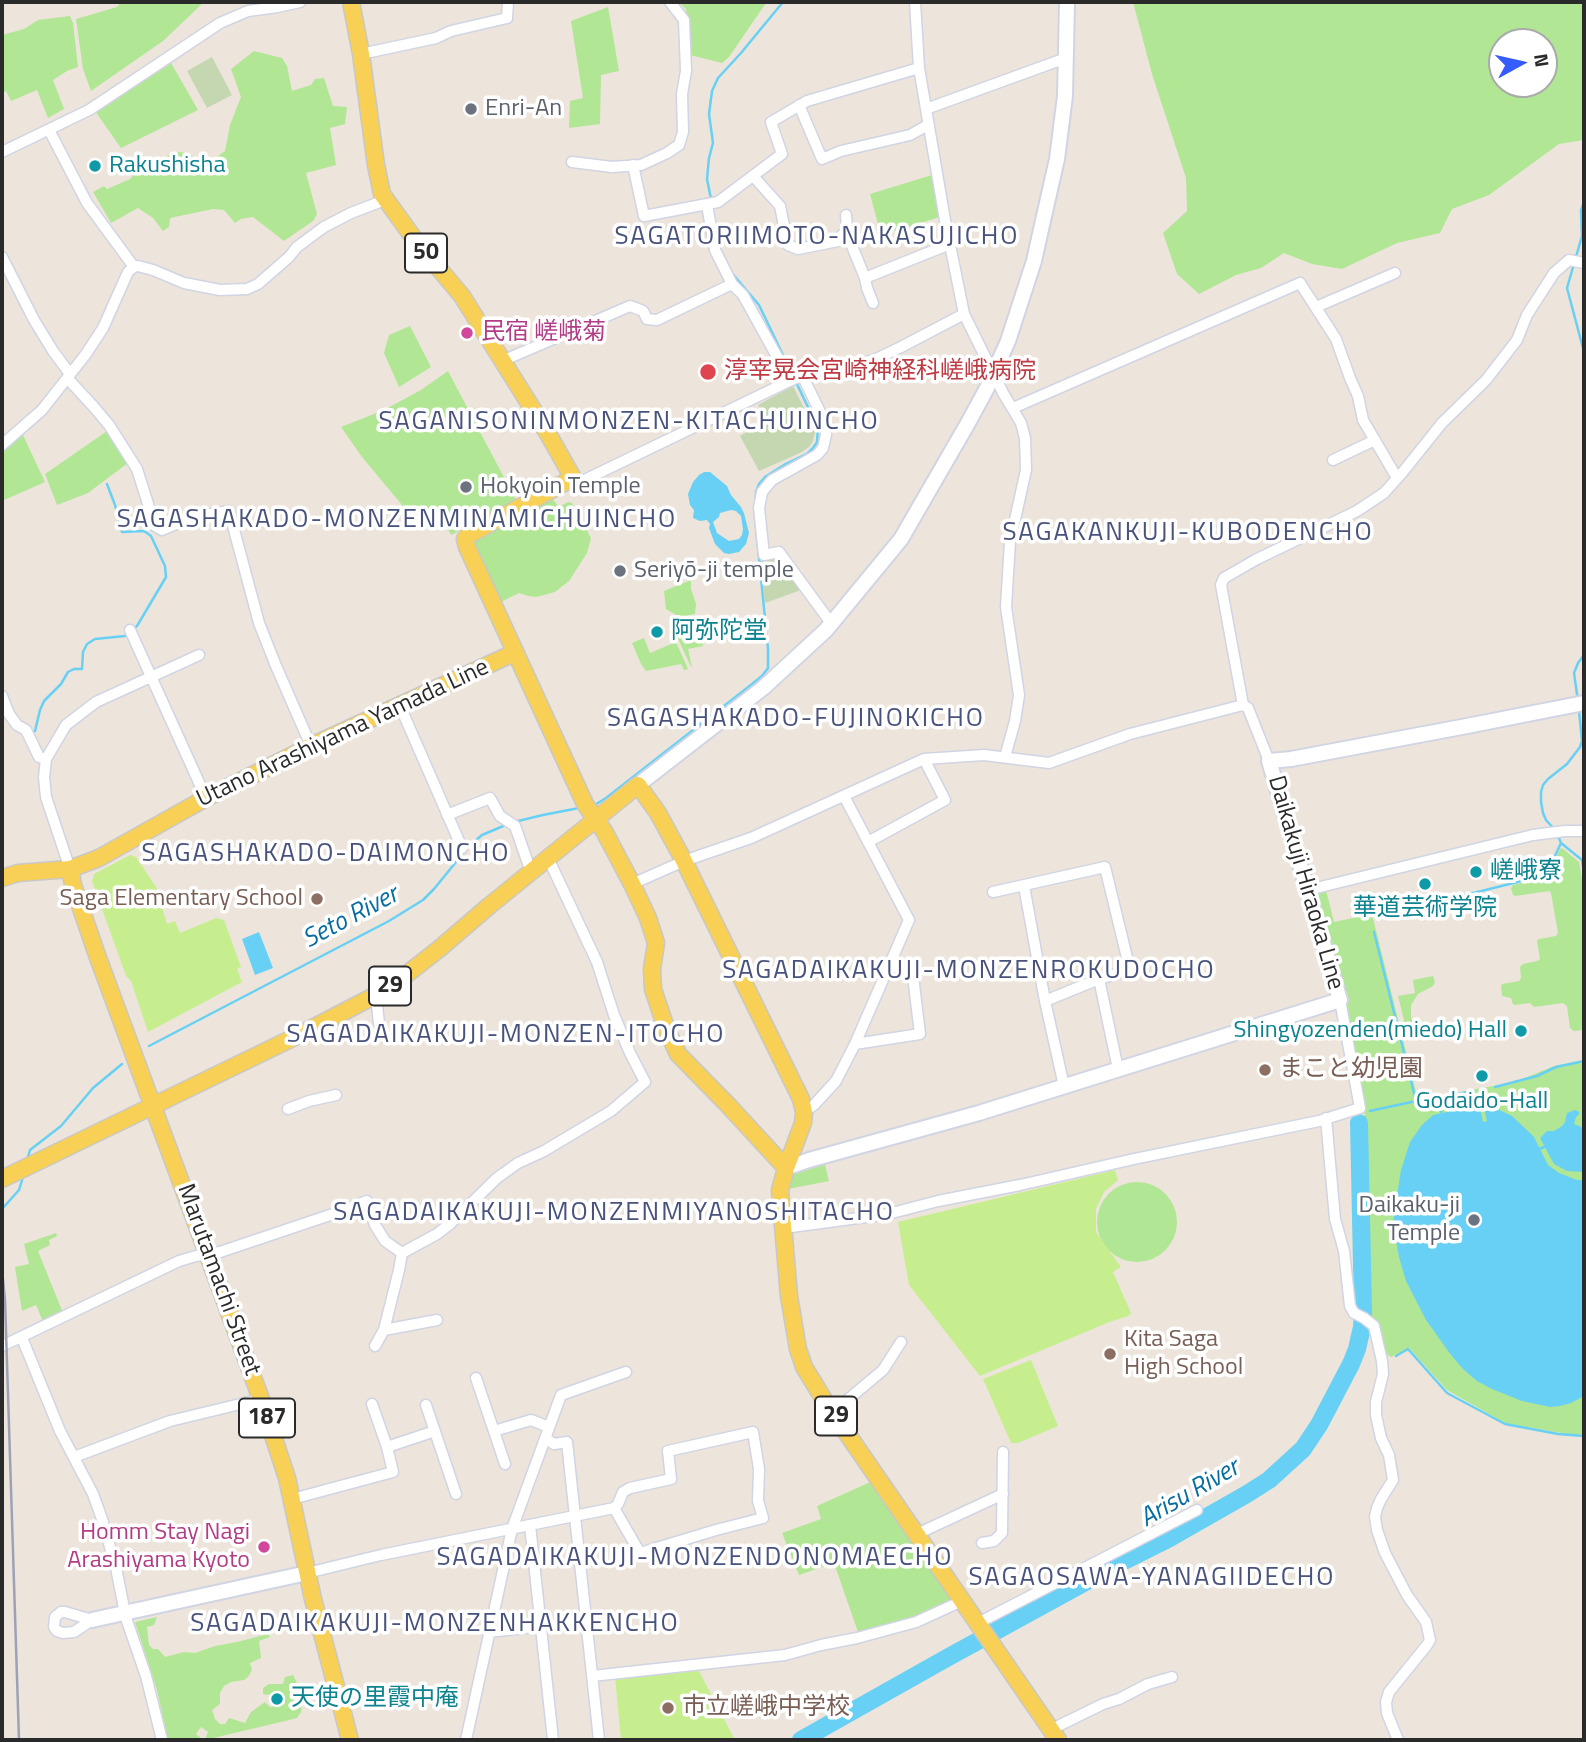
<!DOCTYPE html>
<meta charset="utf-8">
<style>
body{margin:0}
#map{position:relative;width:1586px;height:1742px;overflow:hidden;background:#ede5db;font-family:"Titillium Web",sans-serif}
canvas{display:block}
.frame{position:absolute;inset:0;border:4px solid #2a2a2a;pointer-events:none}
.north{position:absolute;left:1488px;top:28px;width:70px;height:70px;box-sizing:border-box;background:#fff;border:2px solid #aaa;border-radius:50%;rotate:82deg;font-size:19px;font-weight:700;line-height:28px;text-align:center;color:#2a2a2a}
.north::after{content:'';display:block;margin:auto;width:24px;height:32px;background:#355cff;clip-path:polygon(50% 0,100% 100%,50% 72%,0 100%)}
</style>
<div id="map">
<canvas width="1586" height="1742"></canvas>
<div class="frame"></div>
<div class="north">N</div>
</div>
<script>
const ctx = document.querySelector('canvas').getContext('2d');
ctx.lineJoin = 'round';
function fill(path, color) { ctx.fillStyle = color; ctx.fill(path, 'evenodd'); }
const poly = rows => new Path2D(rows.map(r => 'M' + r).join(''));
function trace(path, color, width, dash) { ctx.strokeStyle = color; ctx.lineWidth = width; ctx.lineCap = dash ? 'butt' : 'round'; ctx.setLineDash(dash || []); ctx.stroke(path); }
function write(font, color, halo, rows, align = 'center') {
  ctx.font = font + ' "Titillium Web","Noto Sans JP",sans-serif'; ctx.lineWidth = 7; ctx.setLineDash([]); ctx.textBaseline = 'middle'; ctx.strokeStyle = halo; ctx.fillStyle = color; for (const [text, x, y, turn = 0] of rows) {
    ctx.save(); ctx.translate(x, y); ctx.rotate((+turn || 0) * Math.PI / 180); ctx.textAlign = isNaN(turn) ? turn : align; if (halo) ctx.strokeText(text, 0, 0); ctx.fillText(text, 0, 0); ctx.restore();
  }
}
fill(poly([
 [121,2,204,2,163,41,91,91,83,69,76,19,117,7],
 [679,2,764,2,766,3,729,57,722,63,690,55,686,9],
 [1133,2,1584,2,1584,140,1559,144,1489,195,1452,209,1440,233,1397,243,1342,269,1312,264,1284,253,1261,268,1236,275,1199,294,1177,274,1163,233,1187,211,1186,178,1152,74],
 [1502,42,1544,42,1544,84,1502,84],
 [608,7,619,71,601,75,600,124,569,128,570,101,583,98,571,21],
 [70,16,73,23,78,67,67,71,53,80,64,109,48,118,37,90,11,101,6,91,2,93,2,35,24,29,38,20],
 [254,51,282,58,287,66,292,91,311,85,315,79,324,78,333,106,347,107,345,124,330,128,336,165,306,173,317,214,313,221,284,241,253,217,241,219,235,223,224,210,213,209,170,218,169,227,163,231,153,218,138,208,111,223,93,192,104,186,107,189,130,179,142,165,178,152,187,153,198,159,210,162,225,151,230,125,241,97,231,69],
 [170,61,198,110,121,148,95,111],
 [932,175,940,217,881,235,870,194],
 [410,326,431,367,399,387,384,353,389,335],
 [448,371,517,502,451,535,441,516,435,514,423,517,415,508,407,511,362,457,341,427,384,410,421,390],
 [107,431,128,463,88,493,57,505,45,474],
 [22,433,45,482,2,501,2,450],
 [551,497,559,507,568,502,572,503,591,538,587,553,569,581,555,592,536,597,528,596,519,593,499,603,477,560,474,542,475,538],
 [691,580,691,589,696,604,695,614,680,617,666,609,664,591],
 [680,620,702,632,703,646,688,649,692,667,691,667,670,621],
 [644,638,650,653,676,642,688,669,684,670,681,664,646,671,641,664,632,643],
 [1562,848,1579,862,1584,890,1584,1030,1574,1031,1570,1028,1567,1006,1563,1003,1534,1007,1530,1003,1515,1005,1513,1004,1511,998,1502,996,1501,986,1502,984,1519,981,1521,978,1520,967,1523,964,1537,961,1540,959,1537,941,1539,939,1556,936,1558,933,1551,893,1549,891,1515,896,1513,895,1511,888,1513,885,1546,877,1560,849],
 [1326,890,1334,922,1372,914,1417,1096,1437,1093,1438,1096,1515,1082,1554,1066,1584,1060,1584,1435,1567,1434,1505,1423,1447,1390,1409,1348,1391,1357,1386,1354,1376,1322,1366,1315,1362,1130,1365,1111,1346,1002,1317,895,1321,892],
 [1433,976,1435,982,1433,986,1418,994,1411,1005,1411,1018,1418,1029,1407,1032,1398,996,1415,993,1413,980],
 [824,1161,829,1181,788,1189,794,1171],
 '1097 1222a40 40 0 1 1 80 0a40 40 0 1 1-80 0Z',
 [56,1233,57,1236,49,1240,50,1245,38,1251,63,1313,44,1324,36,1305,22,1311,15,1267,29,1264,24,1244],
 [875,1480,956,1598,918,1616,858,1632,834,1563,799,1575,782,1533,821,1519,817,1506],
 [157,1617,154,1625,147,1627,149,1645,153,1649,158,1649,165,1657,184,1652,195,1653,215,1646,237,1642,268,1634,270,1637,259,1641,261,1658,250,1663,252,1670,248,1677,244,1680,231,1682,224,1686,220,1693,220,1704,212,1710,215,1719,220,1724,225,1724,229,1718,245,1723,251,1712,265,1702,270,1707,285,1704,282,1692,266,1695,263,1694,263,1688,269,1684,283,1684,285,1677,293,1675,297,1683,298,1696,302,1705,301,1712,297,1718,289,1720,205,1740,208,1732,201,1727,196,1734,202,1739,168,1740,157,1690,135,1622]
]), '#b1e694');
fill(poly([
 [212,57,232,95,207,108,187,71],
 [793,386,814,428,815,433,812,443,809,447,800,453,759,471,740,436,766,421,758,405],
 [778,556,801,590,765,603,761,560]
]), '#c4d7b1');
fill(poly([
 [130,855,136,857,156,887,167,924,175,921,180,933,216,918,224,920,241,967,237,969,242,982,148,1032,131,981,126,976,92,881,94,874],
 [1115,1170,1118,1180,1104,1192,1096,1209,1096,1232,1121,1267,1113,1272,1131,1313,1129,1316,1112,1321,980,1376,909,1285,898,1222],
 [1031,1360,1058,1426,1018,1443,1011,1443,983,1379],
 [699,1671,735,1740,621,1740,615,1677]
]), '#c6ee8f');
fill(poly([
 [704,472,710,472,727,486,731,495,741,507,744,513,749,533,746,544,739,552,729,554,724,553,715,544,709,528,710,524,707,520,700,521,693,518,694,510,690,505,688,494,693,482,699,475],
 [731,510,736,511,741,516,743,529,742,535,739,539,729,541,717,533,713,522,719,517,720,513],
 [259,932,273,968,255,975,242,939],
 [1493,1107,1512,1116,1534,1137,1548,1165,1559,1173,1577,1180,1584,1180,1584,1396,1571,1403,1560,1406,1550,1407,1522,1401,1492,1389,1477,1381,1463,1369,1451,1355,1426,1320,1406,1281,1399,1257,1393,1222,1401,1170,1410,1142,1422,1125,1433,1115,1460,1109,1480,1108,1483,1122,1487,1121,1484,1108],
 [1575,1110,1579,1112,1579,1114,1576,1117,1574,1124,1584,1128,1584,1172,1567,1171,1554,1164,1540,1138,1547,1131,1554,1131,1562,1126,1565,1122,1567,1113]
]), '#68d0f4');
trace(poly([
 [711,199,707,179,709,158,713,143,709,114,712,91,718,78,741,53,783,2],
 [1584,202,1581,210,1582,236,1567,288,1584,352],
 [107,484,115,505,122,532,144,531,151,536,165,566,166,577,137,626,134,628],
 [1578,701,1574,673,1578,663,1584,655],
 [35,731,40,710,44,701,61,684,68,672,74,669,82,669,83,652,87,644,95,639,125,636,129,633],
 [593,806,606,798,747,688,762,676,768,668,768,649,755,517,756,492,759,484,765,477,784,465,807,454,813,448,817,442,818,428,759,305,731,272],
 [514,822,543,815,579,808],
 [1555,830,1546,820,1543,813,1541,802,1541,792,1543,785,1548,779,1567,764,1580,747,1582,741,1579,711],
 [1561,843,1582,860,1584,872],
 [1445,900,1546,875,1561,843,1558,836],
 [149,1046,389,921,423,900,434,889,469,846,482,835,508,824],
 [1495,1087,1537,1076,1556,1067,1584,1061],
 [1438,1098,1441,1112],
 [1416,1101,1474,1091],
 [1370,1111,1416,1101,1374,932],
 [1539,1149,1544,1147],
 [27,1160,30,1150,61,1126,93,1088,122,1064],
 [2,1209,19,1190,23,1177],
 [1396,1356,1408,1349,1447,1393,1505,1424,1558,1434,1584,1436],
 [1584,1436,1584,1419]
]), '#68d0f4', 2.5);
trace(poly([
 [801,1740,945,1659,1118,1564,1168,1539,1247,1494,1269,1480,1303,1449,1319,1425,1351,1364,1357,1349,1362,1327,1363,1312,1359,1123]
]), '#68d0f4', 18);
const street = poly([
 [915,2,919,68,945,220,964,314,1003,393,1021,423,1025,438,1026,470,1010,542,1006,607,1019,695,1015,721,1005,757],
 [361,54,436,38,451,31,507,18,508,2],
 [799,105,822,159,841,151,910,135,928,125],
 [926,109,1066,58],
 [49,130,87,203,134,267,138,266,153,270,184,283,220,290,247,289,258,284,289,257,297,247,324,227,351,213,385,200],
 [2,152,89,110,220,23,248,11,277,7,300,2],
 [572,162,612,167,641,165,667,153,679,145,683,132,682,94,686,71,684,20,670,2],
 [633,165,644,216,718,202,782,154,771,122,807,101,919,68],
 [753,176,780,206,788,245,798,249,838,241,842,235,848,233],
 [707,205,715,250,732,284],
 [846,215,847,229,852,246,865,278,867,288,873,303],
 [2,257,34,320,53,351,70,374],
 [865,278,950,244],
 [1316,307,1395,273],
 [502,361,630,306,643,311,647,319,657,320,732,284,743,295,790,380],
 [802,375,826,369,857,365,876,359,901,347,964,314],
 [68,379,93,406,109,425,137,469,155,526,162,530,193,517,229,511,259,623,276,666,311,746],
 [1013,408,1300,283,1336,339,1350,378,1358,396,1363,420,1397,478],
 [2,445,42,410,86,354,103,328,128,272,134,267],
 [1333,460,1375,440],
 [573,478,576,484,802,375,825,422,826,435,823,448,817,455,772,480,762,492,759,508,764,555,779,552,831,623],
 [130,630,206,798],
 [2,696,9,714,17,725,26,730,39,757,46,759],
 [1243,705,1221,585,1224,578,1257,559,1357,511,1384,493,1402,473,1442,423,1486,380,1517,340,1527,315,1554,273,1569,260,1584,263],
 [400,706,462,848],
 [447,815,490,798,500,816,515,826,531,872],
 [868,842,945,800,924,759],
 [70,869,46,797,44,777,46,759,66,725,96,702,199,655],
 [632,884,684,861,751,838,924,759,984,755,1049,763,1130,734,1243,705,1248,708,1269,761],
 [1024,886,1045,1001,1064,1086],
 [1308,890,1533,835,1565,831,1584,831],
 [993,892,1105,867,1130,970,1099,979,1045,1001],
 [1099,979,1118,1069],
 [376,995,379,1024],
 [855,1044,920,1034,913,976,890,964],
 [288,1109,309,1101,336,1095],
 [804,1112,814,1105,836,1081,855,1044,909,920,844,796],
 [1326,1118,1335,1219,1344,1251,1350,1306,1354,1313,1364,1318,1374,1326,1382,1361,1383,1374,1376,1402,1376,1415,1381,1438,1389,1455,1393,1480,1381,1499,1377,1508,1375,1517,1377,1530,1385,1553,1407,1595,1426,1622,1430,1640,1427,1645,1389,1692,1386,1702,1387,1713,1398,1740],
 [784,1228,888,1214,938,1201,1020,1185,1134,1159,1319,1121,1360,1108,1340,1000],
 [402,1253,437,1234,450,1224,497,1178,518,1163,544,1151,611,1111,645,1082,630,1053,614,1015,597,962,548,858],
 [384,1330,437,1320],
 [22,1338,60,1431,93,1494,102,1519,116,1568,126,1618,146,1676,162,1740],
 [2,1346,179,1261,196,1256,220,1252,339,1212,367,1201,375,1225,385,1241,402,1253,399,1270,384,1330,375,1346],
 [476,1378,505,1464],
 [426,1405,456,1494],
 [833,1412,883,1370,901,1342],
 [494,1431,531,1420,549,1427],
 [545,1438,554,1444,567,1442,599,1740],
 [387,1447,435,1431],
 [74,1457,170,1421,261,1399],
 [292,1499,393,1472,387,1447,372,1404],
 [530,1525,553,1740],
 [917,1534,1003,1494],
 [982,1543,994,1541,1002,1533,1003,1452],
 [307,1573,381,1555,614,1508,618,1504,623,1492,630,1488,671,1479,668,1451,753,1432,759,1469,758,1501,763,1518,716,1530,640,1553,614,1508],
 [61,1612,65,1612,92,1620,74,1632,63,1633,57,1631,54,1627,55,1617,61,1612],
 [978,1623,1197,1510],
 [489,1632,586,1621],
 [592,1676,785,1655,821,1645,857,1638,916,1622,962,1601],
 [1050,1730,1103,1704,1119,1699,1148,1684,1172,1677],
 [466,1740,512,1529,561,1395,626,1372]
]);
const secondary = poly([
 [638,785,763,688,826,630,901,539,968,423,987,388,1008,341,1034,261,1042,225,1057,159,1065,96,1067,2],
 [786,1168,809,1160,979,1113,1340,1000,1269,761,1291,759,1467,726,1584,703],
 [92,1620,307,1573]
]);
const primary = poly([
 [351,2,361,54,376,165,382,194,415,240,462,296,547,432,573,478,467,536,465,539,467,547,585,804,604,831,632,884,648,918,656,943,652,969,653,989,666,1028,678,1054,728,1105,786,1168],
 [70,869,73,885,97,955,261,1399,287,1478,313,1599,350,1740],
 [2,878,18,873,70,869,99,858,206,798,311,746,514,653],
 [2,1179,301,1034,376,995,402,978,439,949,489,906,638,785,658,813,684,861,801,1099,804,1112,803,1123,786,1168,780,1190,789,1296,798,1349,804,1367,826,1403,1058,1740]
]);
trace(street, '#d0d4e3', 13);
trace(secondary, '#d0d4e3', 18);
trace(primary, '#c8c8c8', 19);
trace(street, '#fff', 10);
trace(secondary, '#fff', 14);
trace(primary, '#f7d055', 16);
trace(poly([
 [2,1269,5,1300,19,1740]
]), '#9da1b5', 2.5);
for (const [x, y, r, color] of [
 [471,109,7,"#6b7280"],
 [95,166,7,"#0f9aa8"],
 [467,333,7,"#d1479c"],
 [708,372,9,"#e0444e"],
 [466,487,7,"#6b7280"],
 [620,571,7,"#6b7280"],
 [657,632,7,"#0f9aa8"],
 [1476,872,7,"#0f9aa8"],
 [1425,884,7,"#0f9aa8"],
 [317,899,7,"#8d6e63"],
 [1521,1031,7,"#0f9aa8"],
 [1265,1070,7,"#8d6e63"],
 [1482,1076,7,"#0f9aa8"],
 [1474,1220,7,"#6b7280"],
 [1110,1354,7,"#8d6e63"],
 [264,1547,7,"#d1479c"],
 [277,1699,7,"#0f9aa8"],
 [668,1708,7,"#8d6e63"]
]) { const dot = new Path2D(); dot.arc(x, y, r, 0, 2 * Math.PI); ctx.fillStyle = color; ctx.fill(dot); trace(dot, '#fff', 2.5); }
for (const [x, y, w] of [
 [426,253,42],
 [390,986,42],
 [836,1416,42],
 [267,1418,56]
]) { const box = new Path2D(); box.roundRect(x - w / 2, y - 19.5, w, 39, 5); ctx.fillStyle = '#fff'; ctx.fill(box); trace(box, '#2a2a2a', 2); }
write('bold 23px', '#2a2a2a', null, [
 ["50",426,253],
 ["29",390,986],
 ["29",836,1416],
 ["187",267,1418]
]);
write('24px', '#5b616d', '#fff', [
 ["Enri-An",485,109],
 ["Hokyoin Temple",480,487],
 ["Seriyō-ji temple",634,571],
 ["Daikaku-ji",1460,1206,"right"],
 ["Temple",1460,1234,"right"]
], 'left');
write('24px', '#0d838f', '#fff', [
 ["Rakushisha",109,166],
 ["阿弥陀堂",671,632],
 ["嵯峨寮",1490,872],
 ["華道芸術学院",1425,909,"center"],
 ["Shingyozenden(miedo) Hall",1507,1031,"right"],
 ["Godaido-Hall",1482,1102,"center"],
 ["天使の里霞中庵",291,1699]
], 'left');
write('24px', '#b23c85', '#fff', [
 ["民宿 嵯峨菊",481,333],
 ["Homm Stay Nagi",250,1533,"right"],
 ["Arashiyama Kyoto",250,1561,"right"]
], 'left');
write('24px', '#be3a42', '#fff', [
 ["淳宰晃会宮崎神経科嵯峨病院",724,372]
], 'left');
write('24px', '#2a2a2a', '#fff', [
 ["Utano Arashiyama Yamada Line",343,734,-25],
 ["Daikakuji Hiraoka Line",1305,883,74],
 ["Marutamachi Street",218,1280,70]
]);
write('24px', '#785e54', '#fff', [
 ["Saga Elementary School",303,899,"right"],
 ["まこと幼児園",1279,1070],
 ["Kita Saga",1124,1340],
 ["High School",1124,1368],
 ["市立嵯峨中学校",682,1708]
], 'left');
ctx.letterSpacing = '2px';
write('26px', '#48527c', '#fff', [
 ["SAGATORIIMOTO-NAKASUJICHO",817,238],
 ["SAGANISONINMONZEN-KITACHUINCHO",629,423],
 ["SAGASHAKADO-MONZENMINAMICHUINCHO",397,521],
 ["SAGAKANKUJI-KUBODENCHO",1188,534],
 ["SAGASHAKADO-FUJINOKICHO",796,720],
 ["SAGASHAKADO-DAIMONCHO",326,855],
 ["SAGADAIKAKUJI-MONZENROKUDOCHO",969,972],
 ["SAGADAIKAKUJI-MONZEN-ITOCHO",506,1036],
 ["SAGADAIKAKUJI-MONZENMIYANOSHITACHO",614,1214],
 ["SAGADAIKAKUJI-MONZENDONOMAECHO",695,1559],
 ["SAGAOSAWA-YANAGIIDECHO",1152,1579],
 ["SAGADAIKAKUJI-MONZENHAKKENCHO",435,1625]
]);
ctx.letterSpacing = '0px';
write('italic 26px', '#076da0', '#fff', [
 ["Seto River",351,918,-28],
 ["Arisu River",1190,1494,-30]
]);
</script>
